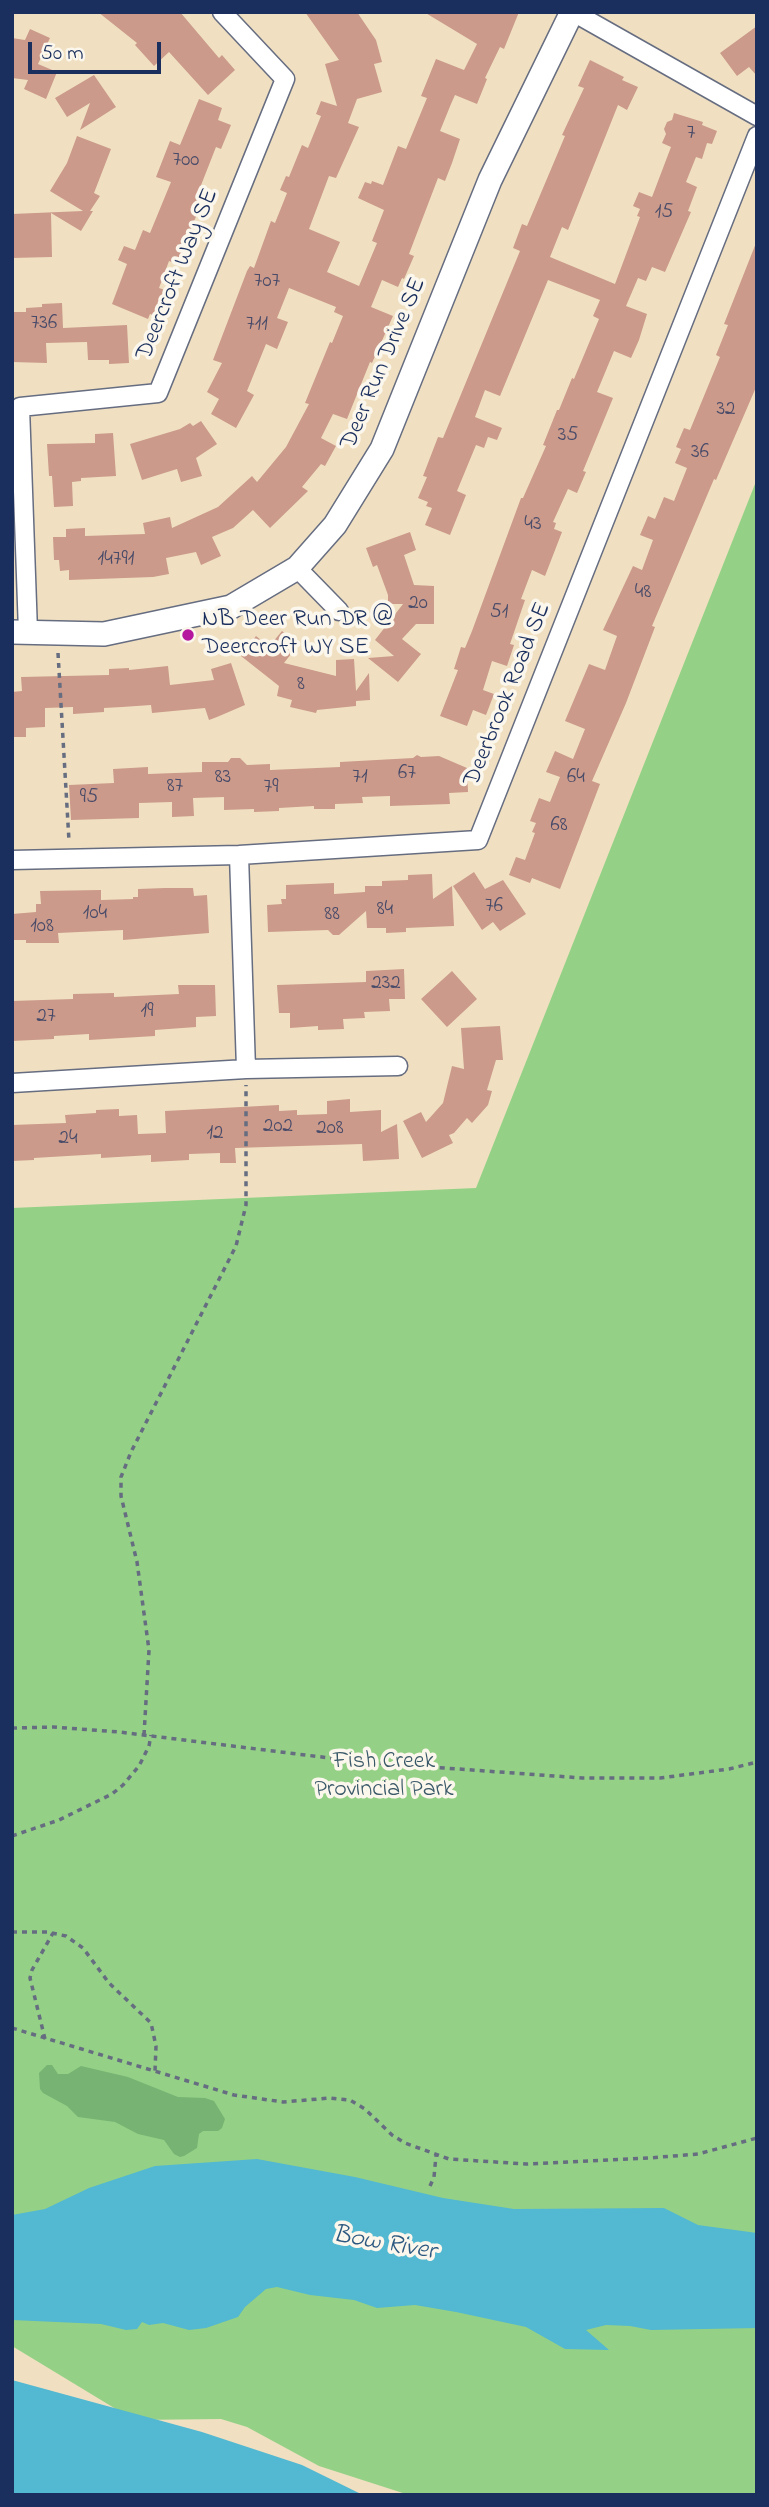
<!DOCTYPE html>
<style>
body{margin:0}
#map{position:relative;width:769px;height:2507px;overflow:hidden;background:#f0e0c1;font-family:"Indie Flower",sans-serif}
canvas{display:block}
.frame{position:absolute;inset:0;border:14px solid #1b2f5e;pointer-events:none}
.scale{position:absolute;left:28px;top:42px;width:133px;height:32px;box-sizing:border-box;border:4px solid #1b2f5e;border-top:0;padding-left:9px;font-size:21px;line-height:24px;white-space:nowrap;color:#1b2f5e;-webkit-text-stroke:5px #fbf7ec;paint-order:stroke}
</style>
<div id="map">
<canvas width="769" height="2507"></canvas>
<div class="frame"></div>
<div class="scale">50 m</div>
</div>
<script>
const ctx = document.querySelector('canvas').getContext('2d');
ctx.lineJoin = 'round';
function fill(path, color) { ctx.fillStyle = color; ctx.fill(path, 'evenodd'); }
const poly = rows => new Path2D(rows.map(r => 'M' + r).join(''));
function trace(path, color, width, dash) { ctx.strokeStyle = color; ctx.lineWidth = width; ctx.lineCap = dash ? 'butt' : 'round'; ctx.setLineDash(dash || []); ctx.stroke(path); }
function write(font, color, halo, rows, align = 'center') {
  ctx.font = font + ' "Indie Flower",sans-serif'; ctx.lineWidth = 7; ctx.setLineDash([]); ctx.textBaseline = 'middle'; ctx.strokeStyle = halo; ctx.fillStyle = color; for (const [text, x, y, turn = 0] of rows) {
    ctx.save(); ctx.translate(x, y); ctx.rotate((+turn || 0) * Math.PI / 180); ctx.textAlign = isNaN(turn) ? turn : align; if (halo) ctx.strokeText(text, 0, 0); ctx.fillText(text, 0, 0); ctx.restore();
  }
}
fill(poly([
 [757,479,757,2495,409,2495,319,2466,247,2427,221,2419,134,2420,12,2346,12,1208,476,1188]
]), '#94d186');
fill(poly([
 [47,2065,52,2065,58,2074,68,2074,81,2066,128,2077,178,2097,205,2098,214,2101,225,2119,222,2128,218,2131,203,2131,199,2134,197,2148,184,2156,180,2157,174,2154,164,2140,138,2134,115,2122,78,2117,67,2106,43,2093,40,2089,39,2073]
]), '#77b373');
fill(poly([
 [257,2159,355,2177,443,2198,514,2209,664,2208,698,2225,757,2233,757,2328,651,2330,630,2326,606,2325,586,2330,609,2350,565,2349,526,2327,456,2312,415,2305,377,2308,354,2300,310,2295,277,2287,266,2289,245,2307,238,2317,206,2328,189,2330,163,2323,149,2325,142,2322,137,2329,126,2330,101,2324,12,2320,12,2215,45,2209,89,2188,155,2166],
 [12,2380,202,2432,302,2465,363,2495,12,2495]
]), '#53b8d1');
fill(poly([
 [98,12,180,12,219,58,222,55,235,70,208,95,169,52,154,66,135,45,137,43],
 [305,12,357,12,376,40,382,62,374,64,382,92,357,99,348,123,359,127,336,178,329,176,309,229,340,242,327,272,359,286,377,243,372,241,384,210,358,198,365,182,371,184,372,181,383,185,398,146,406,149,427,98,421,96,436,59,464,70,477,44,424,12,519,12,504,49,500,47,485,78,487,79,477,104,455,95,451,104,440,131,460,139,452,163,445,181,438,178,409,254,414,256,404,279,402,278,398,287,382,280,371,307,393,316,372,363,370,362,347,419,333,414,321,438,336,446,325,466,321,464,302,487,308,491,270,528,253,510,233,528,212,537,221,556,201,565,196,552,166,558,169,574,153,577,69,580,69,570,60,571,59,560,54,560,53,537,66,537,66,529,85,528,85,536,145,534,143,523,170,517,172,528,218,507,252,476,257,482,286,447,309,404,305,403,330,342,332,343,343,316,334,312,336,307,289,288,277,318,288,322,277,349,266,344,247,391,254,395,236,428,211,414,219,399,207,392,222,363,213,360,247,271,250,266,254,268,271,221,275,223,287,193,280,190,286,176,289,177,302,145,308,148,321,116,316,114,321,101,337,106,325,64,339,60],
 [757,26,757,76,749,67,737,76,720,53],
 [30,29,50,38,38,64,57,72,46,99,24,89,28,80,12,78,12,38,25,40],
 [590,60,624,77,622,80,638,87,627,110,618,105,568,230,562,227,550,257,615,284,640,217,637,216,640,209,633,206,639,192,652,197,671,147,662,143,666,134,664,129,667,122,672,120,674,113,703,122,702,125,717,131,712,144,707,143,702,159,696,157,686,182,697,187,688,211,691,212,665,272,652,267,646,281,638,278,626,306,647,314,639,340,631,358,614,351,597,392,613,398,583,471,586,472,577,493,568,489,553,522,556,523,554,529,562,532,545,576,532,570,521,599,525,600,510,644,514,645,507,666,492,661,483,690,494,694,486,715,473,710,467,726,440,716,458,670,454,669,461,647,465,648,472,631,521,498,523,498,546,446,543,445,557,410,559,410,572,378,574,379,599,319,593,316,600,300,548,280,500,396,485,390,475,417,502,428,497,440,488,437,484,448,476,445,457,491,466,495,450,535,425,525,432,508,426,506,428,502,418,498,427,477,423,476,438,437,443,438,520,251,513,248,522,224,527,226,565,136,562,135,584,88,578,86],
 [94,75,116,107,80,130,90,103,67,117,55,98],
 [199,99,222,108,218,120,231,125,221,149,216,147,196,198,203,200,176,264,169,261,159,288,165,290,155,316,150,314,148,319,112,304,127,264,118,260,124,246,135,250,143,230,150,233,171,182,156,177,170,141,180,145],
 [77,136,111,149,94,193,100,196,90,211,93,211,81,231,51,213,52,257,12,258,12,214,83,211,50,191,67,163],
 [756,243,757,385,716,480,714,479,652,626,655,627,626,703,592,781,600,784,560,889,532,878,530,883,509,875,516,857,525,860,535,833,532,832,536,823,530,821,539,798,550,802,560,777,546,772,555,751,573,759,585,729,565,721,589,664,605,670,617,636,603,630,633,566,642,570,653,540,640,535,648,516,655,519,664,497,674,501,687,468,675,463,681,449,676,447,684,428,690,430,720,357,716,355,728,325,724,324],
 [62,303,63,328,127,325,129,363,109,364,109,360,88,360,87,342,46,343,47,363,12,362,12,312,26,312,26,308,42,307,42,304],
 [201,421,217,444,196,458,202,476,181,482,177,469,142,480,130,444,180,429,190,423,193,426],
 [113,433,116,476,81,478,81,481,72,482,73,506,54,507,52,476,49,476,47,444,95,443,95,434],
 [410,532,416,550,404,555,414,585,434,586,434,624,416,624,402,639,421,654,398,682,368,658,394,656,375,640,403,604,388,604,388,595,377,565,373,567,366,548],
 [282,631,298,645,284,663,336,676,336,660,354,659,356,691,369,673,370,700,356,701,356,706,317,710,316,713,290,707,292,700,277,696,279,686,241,656,256,636,267,645,270,641,272,643],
 [231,663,245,705,217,717,209,720,205,708,152,713,151,705,122,707,104,708,104,712,73,714,73,707,45,708,45,727,26,728,26,737,12,737,12,692,22,691,21,677,109,675,109,669,129,668,129,670,168,666,170,685,214,680,211,669],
 [417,755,421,757,439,756,467,768,468,792,449,793,450,804,390,806,390,796,362,797,363,803,335,804,335,809,314,809,314,806,279,808,279,811,254,812,254,809,224,810,224,797,193,798,194,816,172,817,172,802,139,803,139,818,71,820,69,785,114,783,113,769,148,767,148,774,202,772,202,762,228,762,231,758,240,758,247,765,270,764,270,770,340,767,340,762,413,758],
 [474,872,485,889,503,880,526,914,500,931,493,922,482,930,453,886],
 [432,874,433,899,452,886,454,926,406,928,406,932,386,933,386,928,367,928,366,911,339,935,333,935,328,930,268,932,267,905,282,904,281,899,286,899,286,885,334,883,334,894,365,892,365,886,382,886,382,881,408,880,408,875],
 [165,888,193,888,194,896,207,895,209,933,123,940,123,930,58,933,59,943,26,943,26,940,12,940,12,914,36,912,36,904,41,904,40,891,101,890,101,900,133,899,133,897,138,897,138,889],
 [404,969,405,999,389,999,390,1011,364,1012,365,1018,343,1019,344,1029,318,1030,318,1026,290,1028,290,1013,279,1013,277,985,366,982,366,971],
 [452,971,477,999,447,1027,421,999],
 [178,985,215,985,216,1016,196,1017,196,1027,155,1030,155,1036,89,1040,89,1034,54,1036,54,1039,12,1041,12,1001,73,999,73,994,114,993,114,997,179,994],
 [500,1026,503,1060,496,1060,487,1090,492,1091,488,1105,472,1123,467,1118,454,1133,449,1135,453,1143,422,1158,403,1121,421,1112,426,1122,443,1103,452,1066,464,1069,461,1028],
 [350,1099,350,1112,381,1110,381,1132,397,1124,399,1159,363,1161,362,1144,235,1148,236,1163,220,1163,220,1153,189,1154,189,1160,151,1162,151,1155,101,1158,101,1154,34,1158,34,1160,12,1161,12,1125,66,1123,65,1115,96,1113,96,1110,119,1109,119,1116,137,1115,138,1134,166,1133,165,1111,279,1105,279,1111,297,1110,297,1115,327,1114,327,1101]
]), '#cb9a8a');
const minor = poly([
 [573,12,757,116],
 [297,568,339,611],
 [28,632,20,407,158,393,285,79,222,12],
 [12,860,239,855,478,840,757,136],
 [246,1069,398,1066],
 [12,1083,246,1069,239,855]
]);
const tertiary = poly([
 [12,632,104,634,231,607,297,568,335,525,382,449,490,180,572,12]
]);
trace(minor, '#666d81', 21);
trace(tertiary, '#666d81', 26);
trace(poly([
 [58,653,69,841],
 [12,1728,53,1727,119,1732,362,1762,582,1778,660,1778,729,1769,757,1762],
 [144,1735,149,1650,137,1562,121,1496,121,1477,131,1452,236,1246,246,1205,246,1085],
 [12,1836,59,1820,112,1794,123,1785,139,1766,149,1746,151,1735],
 [12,1932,47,1932,66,1936,83,1948,109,1983,151,2023,156,2046,155,2071],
 [12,2028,234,2095,283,2102,330,2098,350,2100,365,2109,392,2135,405,2143,449,2159,526,2164,649,2158,698,2154,757,2138],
 [45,2039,30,1978,32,1970,53,1933],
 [430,2186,434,2177,436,2156]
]), '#666d81', 3.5, [5, 5]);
trace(minor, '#fff', 18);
trace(tertiary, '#fff', 23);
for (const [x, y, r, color] of [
 [188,635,7,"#b5179e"]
]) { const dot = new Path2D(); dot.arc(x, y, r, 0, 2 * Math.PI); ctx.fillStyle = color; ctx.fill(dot); trace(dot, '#fbf7ec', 2.5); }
write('21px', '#474a69', null, [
 ["7",691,135],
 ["700",186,162],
 ["15",664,214],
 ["707",267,283],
 ["736",44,325],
 ["711",257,326],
 ["32",726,411],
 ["35",568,437],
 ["36",700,454],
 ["43",533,526],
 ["14791",116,561],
 ["48",643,594],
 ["20",418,605],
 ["51",499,614],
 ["8",301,686],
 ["67",407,775],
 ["83",223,779],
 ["71",360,779],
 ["64",576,779],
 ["87",175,788],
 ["79",271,789],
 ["95",89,799],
 ["68",559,827],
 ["76",494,908],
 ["84",385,911],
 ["104",95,915],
 ["88",332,916],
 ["108",42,928],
 ["232",386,985],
 ["19",147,1013],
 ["27",46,1018],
 ["202",278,1128],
 ["208",330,1130],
 ["12",215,1135],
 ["24",68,1140]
]);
write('24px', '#1b2f5e', '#fbf7ec', [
 ["Deercroft Way SE",179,275,-68],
 ["Deer Run Drive SE",385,364,-67],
 ["Deerbrook Road SE",509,695,-68]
]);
write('24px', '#1b2f5e', '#fbf7ec', [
 ["NB Deer Run DR @",202,621],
 ["Deercroft WY SE",202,649]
], 'left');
write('24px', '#395868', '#fbf7ec', [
 ["Fish Creek",384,1763],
 ["Provincial Park",384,1791]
]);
write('italic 26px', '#2c5880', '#fbf7ec', [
 ["Bow River",384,2245,10]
]);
</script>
